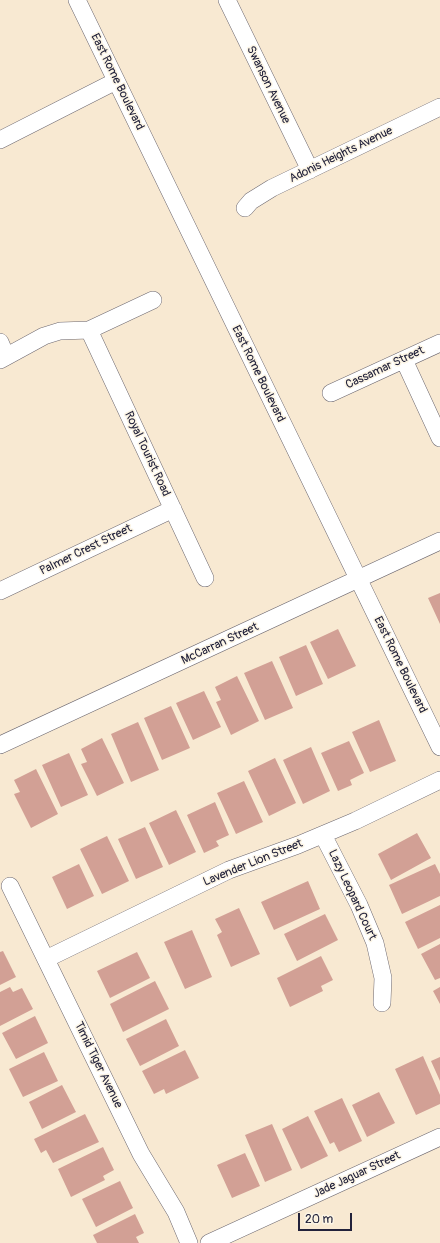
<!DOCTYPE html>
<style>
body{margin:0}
#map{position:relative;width:440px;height:1243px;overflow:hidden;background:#f8e9d2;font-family:Pangolin,sans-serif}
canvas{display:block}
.scale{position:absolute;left:298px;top:1213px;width:54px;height:18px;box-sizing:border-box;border:2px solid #22223b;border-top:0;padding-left:5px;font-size:12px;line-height:14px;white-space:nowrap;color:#22223b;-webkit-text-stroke:3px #fcf5e5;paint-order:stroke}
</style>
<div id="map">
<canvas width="440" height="1243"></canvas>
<div class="scale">20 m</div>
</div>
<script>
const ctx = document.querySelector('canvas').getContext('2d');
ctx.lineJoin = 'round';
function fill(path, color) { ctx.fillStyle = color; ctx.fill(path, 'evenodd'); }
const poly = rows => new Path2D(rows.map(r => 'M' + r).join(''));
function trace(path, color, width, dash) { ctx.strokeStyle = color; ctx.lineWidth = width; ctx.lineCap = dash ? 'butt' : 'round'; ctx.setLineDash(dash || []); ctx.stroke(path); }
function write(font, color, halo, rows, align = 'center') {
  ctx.font = font + ' Pangolin,sans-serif'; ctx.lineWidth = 3; ctx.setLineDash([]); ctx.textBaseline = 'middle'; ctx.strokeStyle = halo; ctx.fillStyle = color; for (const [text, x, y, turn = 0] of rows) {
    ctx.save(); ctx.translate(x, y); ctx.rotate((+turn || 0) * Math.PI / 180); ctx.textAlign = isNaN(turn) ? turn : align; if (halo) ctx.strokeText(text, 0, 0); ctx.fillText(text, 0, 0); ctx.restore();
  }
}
fill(poly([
 [440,593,440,624,428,598],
 [338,629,356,666,328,679,310,642],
 [306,645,323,684,296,696,279,657],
 [272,661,293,708,265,720,244,673],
 [237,676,259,721,231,735,216,702,221,700,215,687],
 [204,691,221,727,193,740,176,703],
 [171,706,190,748,162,760,144,718],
 [379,720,396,761,370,772,352,732],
 [138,722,159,770,131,782,111,734],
 [102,738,124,783,97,796,81,764,87,762,81,749],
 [349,741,364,773,350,780,352,785,338,791,321,753],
 [311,747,330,791,303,804,283,760],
 [69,753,88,795,61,807,42,765],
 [275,758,296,803,269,816,248,771],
 [36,769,58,814,31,828,14,794,20,792,14,780],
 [244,781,263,822,236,834,217,793],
 [215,802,229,835,216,841,219,846,204,853,187,815],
 [176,810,196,852,169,865,149,823],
 [145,827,163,867,136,879,118,839],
 [417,833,431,858,391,880,378,854],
 [107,836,129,881,102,894,80,849],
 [79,864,94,896,67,909,52,877],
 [435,864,440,874,440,896,402,914,389,885],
 [308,881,320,909,274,930,261,902],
 [440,905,440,938,418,949,405,922],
 [239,908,260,954,231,967,217,935,222,932,215,919],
 [325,914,338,940,297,961,284,934],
 [192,930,212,977,185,989,164,942],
 [440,944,440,978,435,980,421,954],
 [3,951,16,977,0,985,0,952],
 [137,952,150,978,110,998,97,971],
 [321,956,333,980,321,986,323,991,290,1007,277,978],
 [155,981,169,1009,123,1032,110,1004],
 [10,987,13,992,22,988,33,1009,0,1026,0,992],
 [440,987,440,1004,433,991],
 [35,1016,48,1043,16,1059,2,1033],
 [166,1019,179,1046,140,1066,126,1039],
 [185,1050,199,1078,166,1094,164,1089,154,1094,142,1071],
 [44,1052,58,1081,23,1097,9,1069],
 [423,1056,440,1095,440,1104,416,1115,395,1069],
 [440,1057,440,1081,431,1061],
 [62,1085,76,1112,42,1129,29,1102],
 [379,1092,395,1123,367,1137,352,1105],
 [342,1098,362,1141,339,1152,334,1142,330,1144,314,1111],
 [85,1114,99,1142,53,1163,46,1150,41,1153,34,1139],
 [308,1116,328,1156,301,1169,282,1129],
 [272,1124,292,1170,265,1182,245,1135],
 [103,1147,114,1170,103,1176,105,1180,71,1197,58,1169],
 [245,1153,260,1186,232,1198,217,1165],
 [120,1181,133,1208,96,1227,82,1199],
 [135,1214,144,1233,136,1237,139,1243,97,1243,93,1235]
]), '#d2a095');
const minor = poly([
 [77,0,440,747],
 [227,0,310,170],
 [0,140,116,81],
 [245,208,251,201,272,188,440,107],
 [89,330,205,578],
 [0,342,6,356],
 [0,360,44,336,60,331,89,330,153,300],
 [404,360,440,438],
 [331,393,440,343],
 [0,591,173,509],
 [0,745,440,541],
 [323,835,359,905,375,943,383,978,382,1003],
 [10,886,141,1154,176,1212,189,1243],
 [46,959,229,870,298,845,355,821,440,780],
 [209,1243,440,1137]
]);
trace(minor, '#6d6870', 18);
trace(minor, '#fff', 17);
write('12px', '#22223b', '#fcf5e5', [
 ["East Rome Boulevard",117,82,64],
 ["Swanson Avenue",268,85,64],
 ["Adonis Heights Avenue",341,155,-26],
 ["Cassamar Street",385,368,-25],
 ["East Rome Boulevard",258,374,64],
 ["Royal Tourist Road",147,454,65],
 ["Palmer Crest Street",86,550,-26],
 ["McCarran Street",220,644,-25],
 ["East Rome Boulevard",400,665,64],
 ["Lavender Lion Street",253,863,-22],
 ["Lazy Leopard Court",352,895,65],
 ["Timid Tiger Avenue",98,1065,64],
 ["Jade Jaguar Street",357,1175,-25]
]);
</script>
